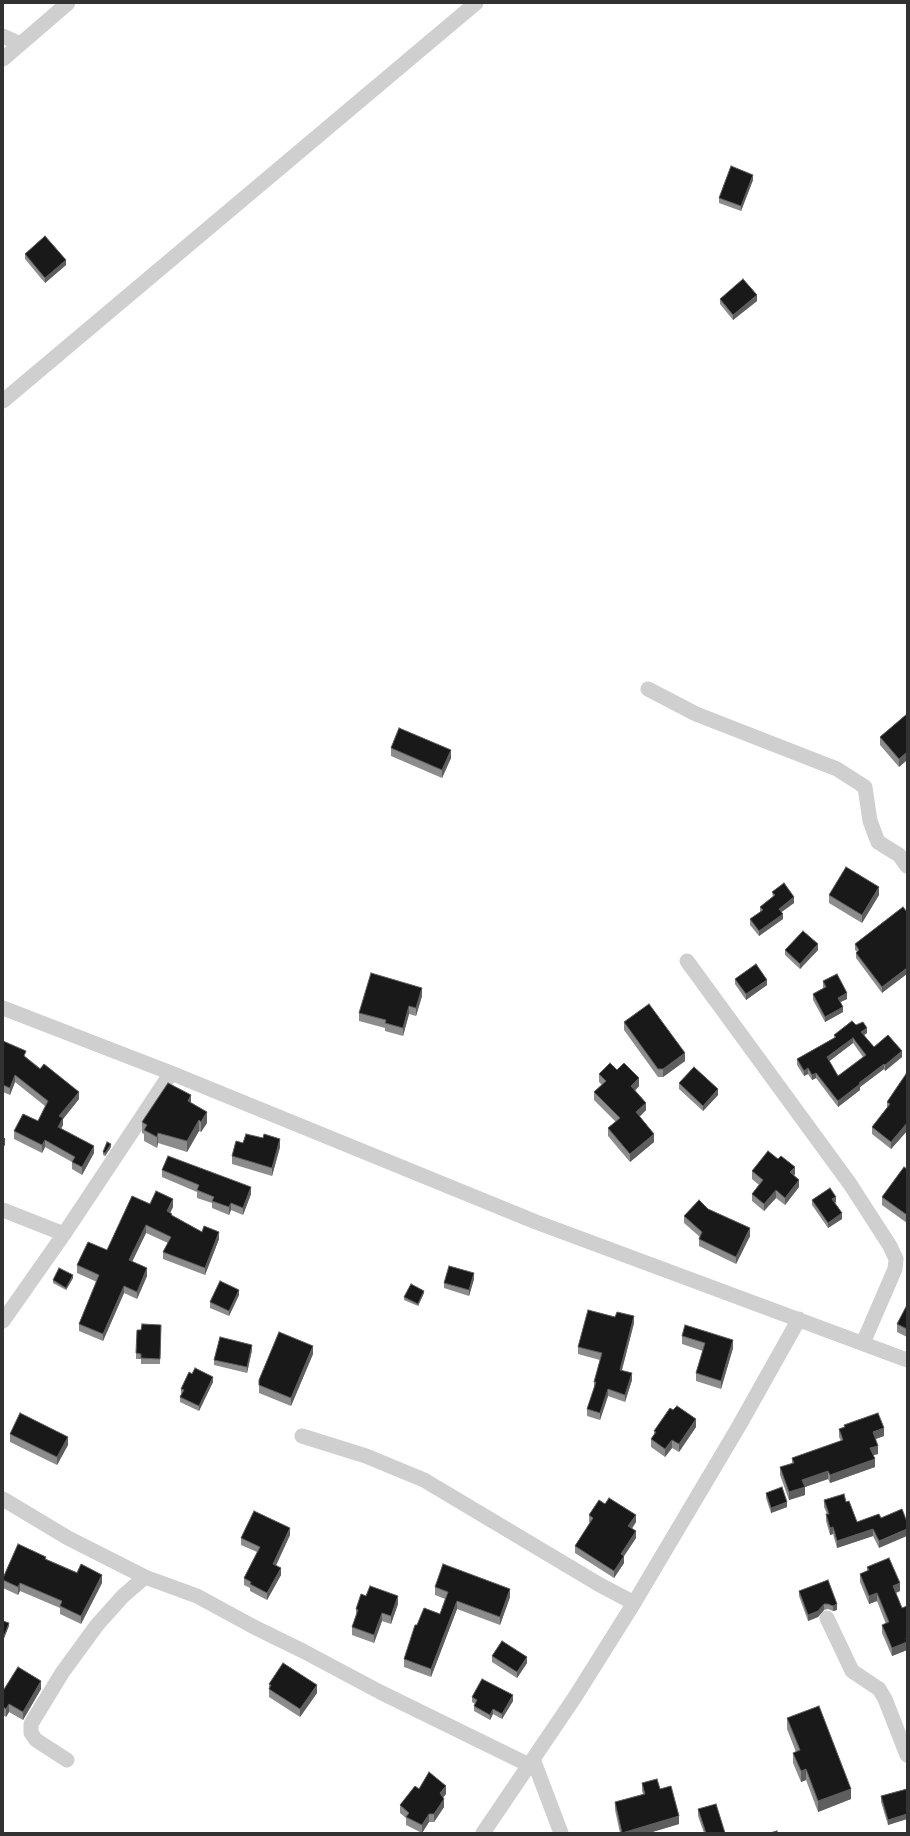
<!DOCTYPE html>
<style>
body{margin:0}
#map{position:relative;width:910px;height:1836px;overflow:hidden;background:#fff;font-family:"Sofia Sans Condensed",sans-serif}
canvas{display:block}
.frame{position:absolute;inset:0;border:4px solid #323232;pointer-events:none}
</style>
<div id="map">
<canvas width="910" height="1836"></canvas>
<div class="frame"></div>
</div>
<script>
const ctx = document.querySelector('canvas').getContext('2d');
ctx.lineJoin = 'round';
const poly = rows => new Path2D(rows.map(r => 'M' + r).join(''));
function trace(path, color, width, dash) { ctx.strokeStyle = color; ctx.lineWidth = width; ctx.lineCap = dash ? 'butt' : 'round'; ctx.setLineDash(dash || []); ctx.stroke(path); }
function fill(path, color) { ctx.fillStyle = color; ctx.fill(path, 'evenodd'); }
trace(poly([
 [3,36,20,44],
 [3,59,68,3],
 [3,401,476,3],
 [648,689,696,714,837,769,865,787,870,821,878,842,899,855,907,866],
 [687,961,850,1184,890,1246,896,1259,895,1269,863,1343],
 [3,1008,171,1073,536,1222,907,1360],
 [3,1210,64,1234],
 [3,1321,64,1234,171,1073],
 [302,1436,366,1456,424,1480,600,1585,634,1603],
 [3,1499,68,1538,145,1577,123,1596,97,1625,62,1673,31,1724,31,1733,36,1740,67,1760],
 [145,1577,197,1596,254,1627,303,1651,380,1692,529,1765],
 [827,1618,852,1671,879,1689,885,1699,907,1755],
 [533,1759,561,1833],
 [483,1833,575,1697,634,1603,739,1426,799,1319]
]), '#cfcfcf', 15);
fill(poly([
 [753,180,741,211,719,203,719,198],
 [25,254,66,265,45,283,25,259],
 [720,299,757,301,733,320,720,304],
 [907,714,907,760,899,767,880,745,880,737],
 [391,748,451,758,442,778,391,756],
 [772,892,794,903,781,912,783,919,759,936,750,925,750,919,760,912,760,907,773,897],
 [829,895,879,895,862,923,829,903],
 [903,907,882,993,856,958,856,953,857,952,855,950,855,944],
 [785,950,818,950,800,969,785,955],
 [735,979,767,985,746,1000,735,984],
 [823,981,847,999,841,1002,843,1012,825,1022,813,1000,813,994,823,988],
 [422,996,416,1016,409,1014,403,1036,385,1031,385,1028,359,1021,359,1013],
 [624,1022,685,1061,663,1077,658,1077,624,1030],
 [856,1025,867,1033,864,1035,874,1047,902,1057,885,1071,884,1069,860,1087,860,1090,838,1107,816,1078,812,1080,808,1074,804,1076,797,1065,797,1059,834,1038,834,1035],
 [853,1043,863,1057,838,1076,829,1061],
 [3,1041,26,1057,79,1099,63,1119,63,1125,61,1128,94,1153,82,1175,72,1169,72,1162,45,1147,42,1153,14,1139,14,1131,38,1121,45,1106,15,1082,10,1095,3,1092],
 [617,1070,639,1086,635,1091,646,1110,639,1117,654,1142,630,1162,608,1136,608,1128,616,1122,594,1100,594,1092,602,1085,599,1082,599,1074],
 [907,1075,907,1131,891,1149,872,1134,872,1127,887,1108,887,1102],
 [679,1083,718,1095,703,1111,679,1089],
 [191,1103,207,1123,201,1132,199,1131,187,1152,158,1143,157,1148,144,1141,144,1134,142,1133,142,1122],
 [243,1143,280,1147,272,1176,232,1164,232,1156],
 [111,1147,105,1156,103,1155,103,1152],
 [907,1169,907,1223,882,1205,882,1197],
 [162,1170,251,1194,243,1215,231,1210,229,1215,212,1208,212,1203,197,1198,197,1192,162,1177],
 [752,1171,795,1174,794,1175,799,1187,785,1205,776,1198,764,1211,752,1201,752,1194,759,1185,752,1179],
 [812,1200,836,1202,835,1203,842,1219,828,1228,812,1205],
 [150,1204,173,1207,170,1213,172,1215,202,1232,219,1239,205,1275,163,1259,163,1252,168,1243,146,1233,132,1262,147,1276,137,1299,124,1293,103,1341,79,1331,79,1324,97,1282,77,1273,77,1265,107,1250],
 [684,1216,750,1236,736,1264,699,1246,699,1239,700,1237,684,1223],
 [73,1278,66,1290,53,1283,53,1280],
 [474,1279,469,1296,444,1288,444,1283],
 [424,1293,418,1306,404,1300,404,1297],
 [239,1295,229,1316,210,1308,210,1302],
 [907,1305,907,1337,897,1332,897,1324],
 [634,1323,622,1370,632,1380,625,1402,608,1396,600,1420,587,1416,587,1409,594,1389,594,1382,600,1360,578,1354,578,1347],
 [161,1325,160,1364,141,1364,141,1359,136,1359,136,1353],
 [682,1336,733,1348,721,1389,696,1381,696,1373,703,1351,682,1344],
 [252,1350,247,1373,214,1365,214,1360],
 [313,1354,291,1406,259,1393,259,1380],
 [213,1382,199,1411,180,1402,180,1397,181,1395,181,1389],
 [844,1425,884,1436,875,1439,878,1454,873,1455,875,1467,830,1483,828,1479,805,1487,805,1495,789,1500,780,1475,780,1467,792,1463,792,1458,841,1441,839,1437,839,1429,844,1427],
 [696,1427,679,1452,672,1448,665,1457,651,1447,651,1439,654,1435,654,1431],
 [10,1434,68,1445,57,1465,10,1442],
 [766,1493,787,1507,771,1513,766,1498],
 [824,1500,846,1502,857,1522,879,1514,879,1548,873,1536,837,1548,833,1534,830,1535,826,1521,826,1514,827,1514,824,1507],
 [589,1515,636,1522,632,1529,636,1538,624,1556,624,1563,614,1578,575,1553,575,1546,590,1523,589,1522],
 [290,1535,276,1566,281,1575,267,1600,250,1591,250,1588,244,1585,244,1578,257,1552,241,1545,241,1538],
 [46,1559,102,1583,81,1624,60,1614,60,1608,20,1591,18,1595,3,1588,3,1578],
 [867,1567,900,1591,896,1593,902,1608,907,1607,907,1650,892,1656,882,1633,882,1625,886,1624,877,1601,869,1604,860,1582,860,1574,867,1571],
 [828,1580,837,1610,833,1611,828,1609,824,1610,818,1617,808,1621,799,1596,799,1591],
 [435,1587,510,1597,500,1625,457,1609,431,1677,404,1667,404,1659,417,1625,440,1614,445,1599,435,1595],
 [366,1596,398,1604,391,1624,382,1621,374,1643,352,1635,352,1627,356,1616,356,1609],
 [492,1656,527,1663,517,1678,492,1662],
 [269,1684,317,1693,300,1717,269,1697],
 [41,1689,23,1720,9,1712,6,1717,3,1715,3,1691],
 [472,1697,513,1701,502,1719,493,1714,490,1720,474,1711,474,1706,475,1704,472,1702],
 [787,1718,851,1799,818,1812,806,1780,801,1782,793,1763,793,1753,796,1752,787,1729],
 [642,1783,660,1789,679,1824,649,1833,620,1833,615,1810,615,1802,643,1794,642,1791],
 [419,1789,446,1794,443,1798,444,1807,434,1822,429,1822,422,1833,406,1825,406,1818,400,1813,400,1805],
 [907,1789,907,1819,888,1825,881,1802,881,1796],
 [698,1809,725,1833,704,1833,698,1816]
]), '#8c8c8c');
fill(poly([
 [753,175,753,180,741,211,741,206],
 [66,260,66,265,45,283,45,278],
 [757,295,757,301,733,320,733,315],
 [451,750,451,758,442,778,442,770],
 [907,752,907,760,899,767,899,759],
 [879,887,879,895,862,923,862,915],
 [794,897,794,903,779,914,779,909],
 [783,914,783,919,759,936,759,931],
 [818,944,818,950,800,969,800,964],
 [907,968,907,974,882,993,882,987],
 [767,980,767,985,746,1000,746,994],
 [422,988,422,996,416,1016,416,1008],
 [847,993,847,999,838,1003,838,998],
 [409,1006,409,1014,403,1036,403,1028],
 [843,1007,843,1012,825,1022,825,1017],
 [867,1028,867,1033,861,1037,861,1032],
 [853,1038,853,1043,827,1063,827,1057],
 [902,1051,902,1057,885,1071,885,1065],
 [685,1053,685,1061,663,1077,663,1069],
 [884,1064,884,1069,860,1087,860,1090,838,1107,838,1101,859,1083],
 [808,1068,808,1074,804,1076,804,1071],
 [816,1073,816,1078,812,1080,812,1075],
 [15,1075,15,1082,10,1095,10,1088],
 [639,1078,639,1086,631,1094,631,1086],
 [718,1089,718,1095,703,1111,703,1106],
 [79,1092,79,1099,63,1119,63,1125,58,1134,59,1116],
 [191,1095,191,1105,188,1101],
 [646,1103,646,1110,636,1120,636,1112],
 [207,1112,207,1123,201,1132,201,1122],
 [199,1120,199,1131,187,1152,187,1141],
 [907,1123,907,1131,891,1149,891,1142],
 [158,1133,158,1143,157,1148,157,1137],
 [654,1134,654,1142,630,1162,630,1154],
 [5,1139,5,1145,3,1148,3,1142],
 [280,1139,280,1147,272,1176,272,1168],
 [45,1140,45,1147,42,1153,42,1145],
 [111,1144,111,1147,105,1156,105,1153],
 [94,1146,94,1153,82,1175,82,1167],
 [795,1167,795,1174,790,1180,790,1172],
 [799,1180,799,1187,785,1205,785,1198],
 [251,1187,251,1194,243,1215,243,1208],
 [776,1190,776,1198,764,1211,764,1204],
 [836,1197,836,1202,832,1205,832,1199],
 [173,1199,173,1207,167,1219,167,1211],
 [231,1203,231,1210,229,1215,229,1207],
 [842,1213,842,1219,828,1228,828,1223],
 [146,1225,146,1233,129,1268,129,1260],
 [750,1228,750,1236,736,1264,736,1257],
 [219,1232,219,1239,205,1275,205,1268],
 [147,1268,147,1276,137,1299,137,1292],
 [474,1273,474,1279,469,1296,469,1290],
 [73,1275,73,1278,66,1290,66,1288],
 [124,1286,124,1293,103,1341,103,1334],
 [239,1290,239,1295,229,1316,229,1311],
 [424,1291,424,1293,418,1306,418,1304],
 [634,1316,634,1323,620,1377,620,1370],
 [733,1340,733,1348,721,1389,721,1381],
 [252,1345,252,1350,247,1373,247,1367],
 [313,1346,313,1354,291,1406,291,1398],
 [632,1373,632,1380,625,1402,625,1395],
 [213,1377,213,1382,199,1411,199,1406],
 [608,1389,608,1396,600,1420,600,1413],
 [696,1419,696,1427,679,1452,679,1444],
 [884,1428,884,1436,873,1440,873,1432],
 [68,1437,68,1445,57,1465,57,1457],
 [672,1440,672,1448,665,1457,665,1449],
 [878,1446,878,1454,870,1456,870,1448],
 [875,1459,875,1467,830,1483,830,1475],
 [828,1471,828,1479,802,1488,802,1480],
 [805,1487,805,1495,789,1500,789,1492],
 [787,1502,787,1507,771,1513,771,1508],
 [636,1515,636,1522,628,1533,628,1526],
 [833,1527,833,1534,830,1535,830,1528],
 [290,1528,290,1535,273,1571,273,1564],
 [873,1529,873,1536,837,1548,837,1541],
 [907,1529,907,1536,879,1548,879,1541],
 [636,1531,636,1538,624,1556,624,1563,614,1578,614,1571,621,1554],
 [281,1568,281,1575,267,1600,267,1593],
 [102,1575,102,1583,81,1624,81,1616],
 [20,1583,20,1591,18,1595,18,1587],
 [900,1583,900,1591,893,1594,893,1586],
 [510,1589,510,1597,500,1625,500,1617],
 [877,1593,877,1601,869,1604,869,1596],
 [398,1596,398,1604,391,1624,391,1616],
 [457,1601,457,1609,431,1677,431,1669],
 [824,1604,824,1610,818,1617,808,1621,808,1615],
 [837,1604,837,1610,833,1611,833,1606],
 [382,1613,382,1621,374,1643,374,1635],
 [9,1623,9,1626,3,1641,3,1639],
 [906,1638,907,1638,907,1650,892,1656,892,1648],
 [527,1657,527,1663,517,1678,517,1672],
 [41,1681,41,1689,23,1720,23,1712],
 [317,1685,317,1693,300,1717,300,1709],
 [513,1695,513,1701,502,1719,502,1714],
 [9,1704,9,1712,6,1717,6,1709],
 [493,1709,493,1714,490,1720,490,1715],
 [806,1769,806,1780,801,1782,801,1771],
 [446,1786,446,1794,440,1801,440,1793],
 [851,1789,851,1799,818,1812,818,1801],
 [444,1799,444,1807,434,1822,434,1814],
 [429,1814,429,1822,422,1833,422,1825],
 [907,1814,907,1819,888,1825,888,1820],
 [679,1816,679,1824,649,1833,622,1833]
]), '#5e5e5e');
const building = poly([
 [731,166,753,175,741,206,719,198,731,166],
 [45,236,66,260,45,278,25,254,45,236],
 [743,279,757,295,733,315,720,299,743,279],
 [907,714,907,752,899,759,880,737,907,714],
 [399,728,451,750,442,770,391,748,399,728],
 [846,867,879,887,862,915,829,895,846,867],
 [784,883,794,897,779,909,783,914,759,931,750,919,763,910,760,907,775,895,772,892,784,883],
 [903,907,907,912,907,968,882,987,856,953,859,950,855,944,903,907],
 [803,931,818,944,800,964,785,950,803,931],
 [756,964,767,980,746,994,735,979,756,964],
 [371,973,422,988,416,1008,409,1006,403,1028,385,1023,386,1020,359,1013,371,973],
 [837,974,847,993,838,998,843,1007,825,1017,813,994,826,987,823,981,837,974],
 [649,1004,685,1053,663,1069,658,1069,624,1022,649,1004],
 [852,1021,856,1025,863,1022,867,1028,861,1032,874,1047,888,1035,902,1051,885,1065,884,1064,859,1083,860,1084,838,1101,816,1073,812,1075,808,1068,804,1071,797,1059,836,1037,834,1035,852,1021],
 [853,1038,866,1055,838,1076,827,1057,853,1038],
 [3,1041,26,1051,24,1056,40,1069,44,1064,79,1092,59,1116,63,1118,58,1127,94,1146,82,1167,72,1162,75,1157,45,1140,42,1145,14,1131,23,1114,38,1121,48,1101,15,1075,10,1088,3,1085,3,1041],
 [610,1063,617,1070,624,1063,639,1078,631,1086,646,1103,636,1112,654,1134,630,1154,608,1128,620,1118,594,1092,606,1081,599,1074,610,1063],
 [694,1067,718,1089,703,1106,679,1083,694,1067],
 [906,1074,907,1075,907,1123,891,1142,872,1127,890,1104,887,1102,906,1074],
 [168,1083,191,1095,188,1101,207,1112,201,1122,199,1120,187,1141,158,1133,157,1137,144,1130,147,1125,142,1122,168,1083],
 [246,1134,263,1138,264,1134,280,1139,272,1168,232,1156,236,1141,243,1143,246,1134],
 [3,1137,5,1139,3,1142,3,1137],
 [107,1142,111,1144,105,1153,103,1152,107,1142],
 [768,1151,778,1159,781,1156,795,1167,790,1172,799,1180,785,1198,776,1190,764,1204,752,1194,763,1180,752,1171,768,1151],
 [168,1156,251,1187,243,1208,231,1203,229,1207,212,1201,214,1197,197,1190,199,1185,162,1170,168,1156],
 [904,1167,907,1169,907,1215,882,1197,904,1167],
 [830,1188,836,1197,832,1199,842,1213,828,1223,812,1200,830,1188],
 [156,1191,173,1199,167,1211,172,1214,171,1215,202,1232,204,1226,219,1232,205,1268,163,1252,171,1237,146,1225,129,1260,147,1268,137,1292,124,1286,103,1334,79,1324,99,1275,77,1265,88,1242,107,1250,132,1196,150,1204,156,1191],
 [699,1200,708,1209,750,1228,736,1257,699,1239,702,1232,684,1216,699,1200],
 [449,1266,474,1273,469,1290,444,1283,449,1266],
 [59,1268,73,1275,66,1288,53,1280,59,1268],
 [220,1281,239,1290,229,1311,210,1302,220,1281],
 [411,1284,424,1291,418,1304,404,1297,411,1284],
 [907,1305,907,1329,897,1324,907,1305],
 [588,1310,615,1317,617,1312,634,1316,620,1370,632,1373,625,1395,608,1389,600,1413,587,1409,596,1382,594,1382,602,1353,578,1347,588,1310],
 [142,1324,161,1325,160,1359,141,1358,141,1354,136,1353,137,1330,141,1330,142,1324],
 [685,1325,733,1340,721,1381,696,1373,705,1343,682,1336,685,1325],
 [279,1332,313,1346,291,1398,259,1385,259,1380,279,1332],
 [220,1337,252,1345,247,1367,214,1360,220,1337],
 [195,1368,213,1377,199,1406,180,1397,184,1390,181,1389,189,1372,192,1374,195,1368],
 [677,1406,696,1419,679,1444,672,1440,665,1449,651,1439,656,1432,654,1431,670,1408,673,1410,677,1406],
 [20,1413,68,1437,57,1457,10,1434,20,1413],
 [878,1413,884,1428,873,1432,878,1446,870,1448,875,1459,830,1475,828,1471,802,1480,805,1487,789,1492,780,1467,794,1463,792,1458,843,1440,839,1429,845,1427,844,1425,878,1413],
 [782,1487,787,1502,771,1508,766,1493,782,1487],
 [844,1494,846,1502,849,1501,857,1522,879,1514,881,1518,902,1509,907,1522,907,1529,879,1541,873,1529,837,1541,833,1527,830,1528,826,1514,829,1514,824,1500,844,1494],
 [609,1498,636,1515,628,1526,636,1531,621,1554,624,1556,614,1571,575,1546,593,1518,589,1515,599,1500,605,1504,609,1498],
 [254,1511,290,1528,273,1564,281,1568,267,1593,250,1584,251,1582,244,1578,260,1547,241,1538,254,1511],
 [18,1544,46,1557,45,1559,77,1573,81,1564,102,1575,81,1616,60,1606,62,1601,20,1583,18,1587,3,1580,3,1578,18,1544],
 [889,1558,900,1583,893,1586,902,1608,907,1606,907,1638,906,1638,907,1642,892,1648,882,1625,889,1622,877,1593,869,1596,860,1574,869,1570,867,1567,889,1558],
 [443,1564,510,1589,500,1617,457,1601,431,1669,404,1659,415,1625,417,1625,424,1608,440,1614,448,1592,435,1587,443,1564],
 [828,1580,837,1604,833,1606,828,1604,824,1604,818,1611,808,1615,799,1591,828,1580],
 [370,1586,398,1596,391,1616,382,1613,374,1635,352,1627,358,1610,356,1609,361,1594,366,1596,370,1586],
 [3,1621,9,1623,3,1639,3,1621],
 [502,1641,527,1657,517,1672,492,1656,502,1641],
 [283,1663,317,1685,300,1709,269,1689,271,1685,269,1684,283,1663],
 [18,1667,41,1681,23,1712,9,1704,6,1709,3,1707,3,1691,18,1667],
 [482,1679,513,1695,502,1714,493,1709,490,1715,474,1706,477,1700,472,1697,482,1679],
 [819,1706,851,1789,818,1801,806,1769,801,1771,793,1753,800,1750,787,1718,819,1706],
 [429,1772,446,1786,440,1793,444,1799,434,1814,429,1814,422,1825,406,1817,409,1813,400,1805,415,1786,419,1789,429,1772],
 [657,1779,660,1789,671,1786,679,1816,622,1833,615,1802,645,1794,642,1783,657,1779],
 [907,1789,907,1814,888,1820,881,1796,907,1789],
 [716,1804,725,1833,706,1833,698,1809,716,1804],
 [777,1831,777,1833,770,1833,777,1831]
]);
fill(building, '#191919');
trace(building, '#5e5e5e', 1);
</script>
